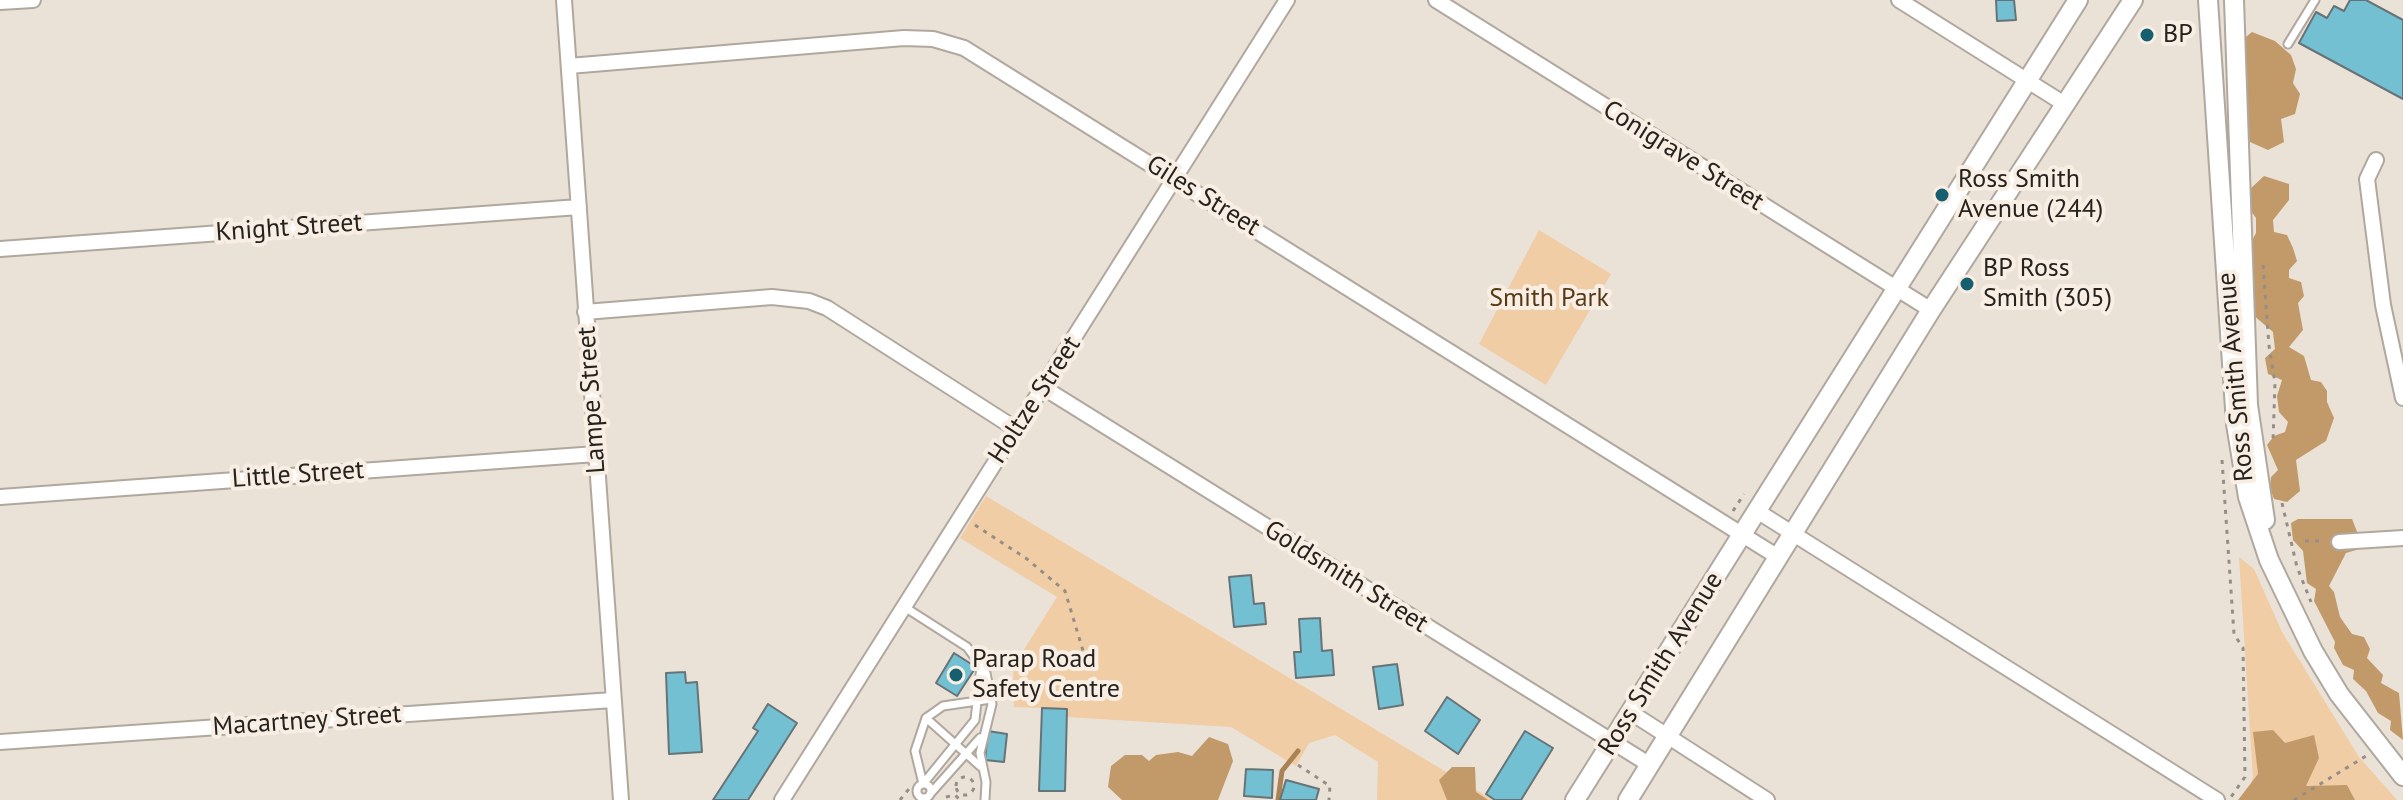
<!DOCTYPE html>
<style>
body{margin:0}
canvas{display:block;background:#eae1d7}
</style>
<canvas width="2403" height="800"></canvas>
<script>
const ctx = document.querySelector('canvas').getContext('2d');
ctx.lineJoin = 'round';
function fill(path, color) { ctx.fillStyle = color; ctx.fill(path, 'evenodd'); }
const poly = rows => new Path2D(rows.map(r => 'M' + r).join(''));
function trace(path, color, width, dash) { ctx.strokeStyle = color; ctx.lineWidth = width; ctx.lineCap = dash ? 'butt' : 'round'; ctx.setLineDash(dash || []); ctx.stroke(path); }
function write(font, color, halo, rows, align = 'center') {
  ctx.font = font + ' "PT Sans",sans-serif'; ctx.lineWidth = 8; ctx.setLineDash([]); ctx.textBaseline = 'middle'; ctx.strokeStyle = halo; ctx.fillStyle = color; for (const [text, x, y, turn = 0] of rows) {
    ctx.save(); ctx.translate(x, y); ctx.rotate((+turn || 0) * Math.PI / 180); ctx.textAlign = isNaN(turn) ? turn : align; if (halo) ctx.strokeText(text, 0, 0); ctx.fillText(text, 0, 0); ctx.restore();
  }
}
fill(poly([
 [1539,230,1611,274,1546,385,1479,344],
 [986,496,1493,800,1377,800,1378,762,1335,735,1309,743,1296,766,1231,727,1067,717,1067,709,1014,707,1013,667,1057,597,960,538],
 [2239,557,2254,569,2282,632,2359,757,2397,800,2245,800,2253,778]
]), '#f0cda5');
fill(poly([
 [2252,32,2275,41,2291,55,2296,69,2293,83,2300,94,2295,114,2281,119,2284,142,2268,150,2250,142,2245,123,2236,45],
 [2264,176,2289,184,2289,200,2273,220,2274,232,2287,235,2293,248,2297,261,2289,270,2289,278,2301,282,2304,296,2298,303,2303,330,2289,347,2304,356,2311,380,2321,382,2327,391,2327,402,2334,418,2326,441,2296,460,2300,491,2287,502,2274,499,2270,488,2271,477,2278,470,2267,445,2274,436,2285,432,2288,422,2279,412,2277,396,2282,380,2268,374,2265,358,2275,349,2273,332,2252,314,2250,244,2256,233,2256,218,2248,207,2249,190],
 [2298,519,2352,519,2358,534,2356,550,2346,553,2329,586,2334,592,2340,617,2352,634,2364,637,2370,649,2367,658,2383,675,2381,683,2399,693,2403,740,2390,730,2391,721,2378,713,2366,691,2353,679,2354,670,2343,665,2334,648,2335,642,2314,601,2316,589,2307,583,2303,551,2293,540,2291,523],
 [2273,730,2285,743,2314,735,2319,758,2306,786,2347,785,2355,800,2238,800,2258,774,2253,732],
 [1209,737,1228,744,1233,761,1218,800,1122,800,1108,787,1111,766,1125,755,1142,755,1149,761,1156,755,1178,752,1192,756],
 [1452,767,1475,767,1476,792,1488,800,1447,800,1439,780]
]), '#c29a6a');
trace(poly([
 [1278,800,1282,771,1298,751]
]), '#aa8354', 5);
const building = poly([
 [1996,0,2014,0,2016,20,1997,21,1996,0],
 [2350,0,2366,0,2403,20,2403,99,2299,43,2316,12,2327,18,2334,6,2344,11,2350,0],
 [1251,575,1254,604,1264,603,1266,624,1234,627,1229,577,1251,575],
 [1320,618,1322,651,1332,650,1334,675,1296,678,1294,652,1301,652,1299,619,1320,618],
 [954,653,976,667,957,696,936,683,954,653],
 [1397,664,1403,705,1379,709,1373,667,1397,664],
 [685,672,686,683,697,682,702,752,669,754,666,673,685,672],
 [1447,697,1480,720,1458,754,1425,731,1447,697],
 [768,704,797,723,748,800,713,800,758,731,753,728,768,704],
 [1042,708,1067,709,1065,791,1039,791,1042,708],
 [988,731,1007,734,1004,762,985,760,988,731],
 [1525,731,1553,748,1521,800,1495,800,1486,794,1525,731],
 [1246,769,1273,770,1272,798,1244,796,1246,769],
 [1286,780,1319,789,1316,800,1280,800,1286,780]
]);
fill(building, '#74c0d3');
trace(building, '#667377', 2);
const service = poly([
 [2288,44,2315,0],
 [903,606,967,647,986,673,992,704,980,753,986,782,985,800],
 [926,718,981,767],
 [923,784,915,751,926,718,943,706,991,699],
 [923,784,975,720,981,666],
 '917 791a7 7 0 1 1 14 0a7 7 0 1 1-14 0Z',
 [930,794,980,738]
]);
const minor = poly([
 [564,0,621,800],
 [1436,0,1931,310],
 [1899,0,2066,105],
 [0,2,33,0],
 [569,66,904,38,933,39,964,48,1778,557],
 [2376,160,2367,179,2383,305,2403,398],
 [0,249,579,207],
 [585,312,772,297,809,301,827,308,1016,429],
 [1044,388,1650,765],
 [0,497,596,454],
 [1757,511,2217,800],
 [2339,542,2403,538],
 [1630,712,1767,800],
 [0,742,613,700],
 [782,800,1287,0]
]);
const tertiary = poly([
 [2208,0,2236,424,2248,497,2269,560,2313,651,2339,694,2403,776],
 [2234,0,2248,405,2265,520],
 [1575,800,2078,0],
 [1628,800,1931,310,2133,0]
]);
trace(service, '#b0a89e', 11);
trace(minor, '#b0a89e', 18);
trace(tertiary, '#b0a89e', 22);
trace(poly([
 [2263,265,2269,346,2275,383,2273,440],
 [2222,460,2234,634,2243,648,2245,777,2231,797],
 [2282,503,2297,567,2311,602],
 [1733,511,1744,494],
 [975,525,1027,559,1065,591,1087,664],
 [2305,541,2323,541],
 [1298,765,1330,786,1329,800],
 '956 786a9 9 0 1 1 18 0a9 9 0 1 1-18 0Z',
 [946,797,955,795,960,800],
 [900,800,912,785],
 [2294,800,2366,756]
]), '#958e86', 3, [4, 6]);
trace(service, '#fff', 7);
trace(minor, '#fff', 14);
trace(tertiary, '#fff', 18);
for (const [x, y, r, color] of [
 [2147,35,8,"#165f6f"],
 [1942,195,8,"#165f6f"],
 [1967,284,8,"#165f6f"],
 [956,675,8,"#165f6f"]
]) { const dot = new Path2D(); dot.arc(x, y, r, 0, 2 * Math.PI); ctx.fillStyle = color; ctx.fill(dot); trace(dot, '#f8eee4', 3); }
write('26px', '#26221e', '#f8eee4', [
 ["BP",2163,35],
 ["Ross Smith",1958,180],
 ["Avenue (244)",1958,210],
 ["BP Ross",1983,269],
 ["Smith (305)",1983,299],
 ["Parap Road",972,660],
 ["Safety Centre",972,690]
], 'left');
write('26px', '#26221e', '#f8eee4', [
 ["Conigrave Street",1683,156,32],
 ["Giles Street",1203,196,32],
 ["Knight Street",289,228,-4],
 ["Ross Smith Avenue",2236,377,-95],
 ["Lampe Street",592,400,-94],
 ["Holtze Street",1035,400,-57],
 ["Little Street",298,475,-4],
 ["Goldsmith Street",1346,577,32],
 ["Ross Smith Avenue",1661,664,-58],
 ["Macartney Street",307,721,-4]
]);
write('26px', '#573a15', '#f8eee4', [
 ["Smith Park",1549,299]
]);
</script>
